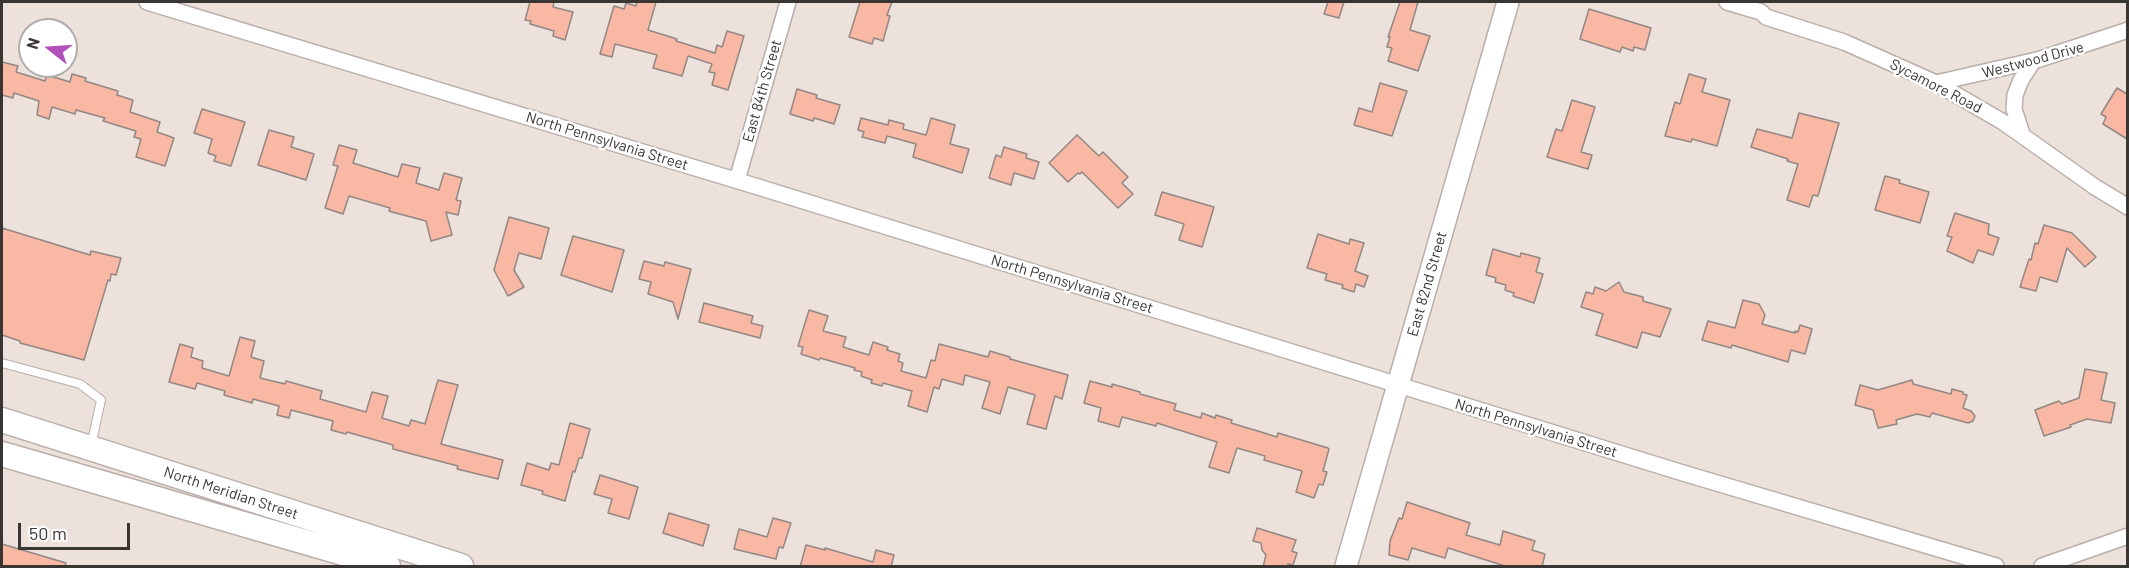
<!DOCTYPE html>
<style>
body{margin:0}
#map{position:relative;width:2129px;height:568px;overflow:hidden;background:#ece1db;font-family:Barlow,sans-serif}
canvas{display:block}
.frame{position:absolute;inset:0;border:3px solid #393532;pointer-events:none}
.north{position:absolute;left:18px;top:18px;width:60px;height:60px;box-sizing:border-box;background:#fff;border:2px solid #b0aead;border-radius:50%;rotate:287deg;font-size:16px;font-weight:700;line-height:24px;text-align:center;color:#393532}
.north::after{content:'';display:block;margin:auto;width:21px;height:27px;background:#b251b9;clip-path:polygon(50% 0,100% 100%,50% 72%,0 100%)}
.scale{position:absolute;left:18px;top:523px;width:112px;height:27px;box-sizing:border-box;border:3px solid #393532;border-top:0;padding-left:8px;font-size:18px;line-height:21px;white-space:nowrap;color:#393532;-webkit-text-stroke:4px #fff;paint-order:stroke}
</style>
<div id="map">
<canvas width="2129" height="568"></canvas>
<div class="frame"></div>
<div class="north">N</div>
<div class="scale">50 m</div>
</div>
<script>
const ctx = document.querySelector('canvas').getContext('2d');
ctx.lineJoin = 'round';
function fill(path, color) { ctx.fillStyle = color; ctx.fill(path, 'evenodd'); }
const poly = rows => new Path2D(rows.map(r => 'M' + r).join(''));
function trace(path, color, width, dash) { ctx.strokeStyle = color; ctx.lineWidth = width; ctx.lineCap = dash ? 'butt' : 'round'; ctx.setLineDash(dash || []); ctx.stroke(path); }
function write(font, color, halo, rows, align = 'center') {
  ctx.font = font + ' Barlow,sans-serif'; ctx.lineWidth = 5; ctx.setLineDash([]); ctx.textBaseline = 'middle'; ctx.strokeStyle = halo; ctx.fillStyle = color; for (const [text, x, y, turn = 0] of rows) {
    ctx.save(); ctx.translate(x, y); ctx.rotate((+turn || 0) * Math.PI / 180); ctx.textAlign = isNaN(turn) ? turn : align; if (halo) ctx.strokeText(text, 0, 0); ctx.fillText(text, 0, 0); ctx.restore();
  }
}
const building = poly([
 [530,2,554,2,553,7,573,12,565,40,553,36,554,31,530,24,531,21,525,20,530,2],
 [637,2,656,2,648,30,677,39,676,41,715,53,717,45,722,47,727,31,744,36,728,90,712,85,715,73,709,72,712,64,688,56,682,76,653,68,657,55,615,44,612,57,600,54,614,6,624,9,626,3,636,6,637,2],
 [860,2,892,2,887,15,890,16,883,41,874,38,872,44,849,37,860,2],
 [1328,2,1344,2,1339,18,1324,14,1328,2],
 [1400,2,1418,2,1410,30,1430,36,1418,71,1388,61,1392,48,1387,47,1390,37,1388,37,1400,2],
 [1589,9,1651,28,1645,50,1634,47,1633,51,1622,47,1620,52,1580,39,1589,9],
 [2,62,18,66,16,72,45,81,47,75,70,82,72,74,86,78,85,81,118,91,117,95,133,100,130,112,160,122,157,132,174,138,165,166,136,157,141,139,134,137,136,131,103,121,105,118,76,110,75,114,52,107,49,119,37,115,39,101,14,93,13,98,2,95,2,62],
 [1689,74,1706,79,1702,92,1730,100,1717,146,1692,139,1691,142,1665,136,1675,102,1680,104,1689,74],
 [1380,83,1407,91,1392,136,1354,125,1359,108,1372,112,1380,83],
 [2117,88,2127,94,2127,139,2103,124,2106,117,2101,114,2117,88],
 [797,89,817,95,816,98,840,105,834,124,814,118,813,121,790,114,797,89],
 [1572,100,1595,107,1581,152,1592,155,1588,169,1547,157,1556,129,1562,131,1572,100],
 [202,109,245,122,231,166,214,161,216,156,208,153,212,139,194,133,202,109],
 [1799,113,1839,123,1818,196,1813,195,1809,207,1787,200,1798,164,1787,161,1788,159,1751,147,1757,129,1792,138,1799,113],
 [861,118,888,125,889,120,904,124,903,129,926,135,931,118,955,125,950,144,969,149,962,173,913,157,916,144,887,136,885,143,862,137,864,132,858,130,861,118],
 [269,130,294,137,291,147,314,154,306,180,258,165,269,130],
 [1077,135,1099,156,1103,152,1128,177,1122,183,1133,194,1118,208,1082,172,1080,174,1078,173,1068,182,1049,163,1077,135],
 [339,145,357,150,353,163,398,177,402,164,420,168,416,183,439,190,444,173,462,178,456,200,461,201,458,215,446,212,452,235,431,241,426,221,392,212,389,211,390,208,349,196,343,214,325,208,338,166,333,165,339,145],
 [1004,147,1027,154,1026,158,1039,162,1034,179,1014,173,1011,185,989,178,996,155,1001,157,1004,147],
 [1885,176,1900,180,1899,183,1929,192,1920,223,1875,210,1885,176],
 [1162,192,1214,207,1202,247,1179,240,1184,224,1155,215,1162,192],
 [1955,213,1989,224,1988,234,1999,238,1993,255,1978,250,1973,263,1947,251,1952,237,1947,236,1955,213],
 [509,217,549,228,541,259,519,253,514,270,524,287,508,296,494,270,509,217],
 [2044,225,2072,233,2096,257,2085,267,2067,248,2057,282,2040,277,2036,291,2020,287,2029,259,2031,260,2035,243,2038,244,2044,225],
 [2,228,90,255,91,251,121,258,116,275,111,274,110,281,108,280,84,360,20,343,20,341,2,335,2,228],
 [1318,234,1349,244,1350,239,1364,243,1355,271,1368,276,1364,287,1356,284,1354,292,1342,288,1343,285,1325,280,1327,274,1307,268,1318,234],
 [573,236,624,250,612,292,561,275,573,236],
 [1493,249,1520,257,1521,253,1540,258,1536,272,1543,274,1534,303,1513,296,1514,293,1505,290,1506,285,1495,282,1496,278,1486,275,1493,249],
 [644,261,664,266,665,262,691,269,678,319,673,302,648,294,651,282,639,279,644,261],
 [1619,282,1624,292,1643,297,1643,301,1671,309,1660,337,1642,332,1637,348,1596,335,1603,314,1581,307,1586,292,1593,294,1595,287,1606,291,1619,282],
 [1743,300,1759,304,1765,315,1762,324,1795,333,1795,331,1798,332,1800,325,1812,329,1805,354,1791,350,1788,362,1732,345,1731,348,1702,340,1708,321,1735,328,1743,300],
 [704,303,753,316,751,323,763,326,760,338,699,322,704,303],
 [809,310,828,316,823,331,846,337,843,347,869,355,873,342,888,347,887,350,900,354,898,361,903,363,901,371,926,378,931,360,935,361,939,344,988,357,990,351,1010,357,1010,359,1068,375,1062,399,1055,396,1046,429,1027,424,1035,395,1008,387,1000,414,982,408,990,382,965,375,963,385,942,379,939,389,934,387,927,412,908,406,912,391,883,383,882,386,871,383,872,380,861,376,862,372,854,370,855,368,820,358,819,360,801,354,803,347,798,346,809,310],
 [240,337,255,341,251,357,264,361,260,378,285,384,286,381,322,391,320,399,366,412,372,392,388,396,382,418,409,426,411,420,425,424,438,380,458,385,441,444,503,460,498,479,457,469,458,466,393,449,393,445,347,432,346,434,331,430,333,421,291,410,289,418,277,415,279,406,253,399,252,403,224,395,225,391,197,383,195,389,169,382,180,344,193,348,191,357,203,361,202,368,229,376,240,337],
 [2085,369,2107,373,2101,400,2115,403,2111,423,2087,419,2070,425,2071,427,2044,436,2035,410,2059,401,2062,404,2079,398,2085,369],
 [1912,380,1913,384,1951,394,1952,389,1963,392,1963,394,1967,395,1963,408,1971,411,1975,416,1973,421,1968,423,1932,413,1930,417,1917,414,1896,420,1897,424,1878,428,1873,410,1855,405,1860,385,1878,390,1912,380],
 [1090,381,1112,387,1112,384,1140,392,1140,394,1176,404,1174,410,1201,418,1202,413,1215,418,1216,415,1232,420,1231,423,1261,432,1277,437,1278,433,1328,448,1329,449,1323,471,1327,472,1323,485,1319,484,1314,498,1296,492,1302,471,1264,460,1265,456,1237,448,1229,473,1209,467,1217,442,1157,423,1156,426,1122,417,1119,427,1098,421,1101,408,1084,403,1090,381],
 [570,423,590,429,582,458,579,458,575,472,573,471,565,501,542,494,543,491,521,485,527,463,549,470,551,463,559,465,570,423],
 [600,475,638,487,629,519,608,513,612,499,594,494,600,475],
 [1407,502,1470,523,1466,535,1500,545,1503,531,1535,541,1532,550,1545,554,1542,567,1508,567,1448,548,1445,558,1412,548,1408,560,1389,555,1390,541,1399,518,1402,519,1407,502],
 [669,513,709,525,703,546,663,533,669,513],
 [773,518,791,523,783,548,779,547,776,559,734,549,739,529,767,537,773,518],
 [1257,528,1296,540,1292,551,1297,553,1293,565,1288,564,1287,567,1263,567,1266,555,1262,550,1261,543,1253,541,1257,528],
 [2,544,66,563,65,567,2,567,2,544],
 [806,545,825,550,825,548,873,562,876,550,894,555,891,567,800,567,806,545]
]);
fill(building, '#f8b8a4');
trace(building, '#928783', 1.5);
const lane = poly([
 [2,363,80,384,101,400,91,446]
]);
const street = poly([
 [147,2,755,186,1683,473,1996,566],
 [1727,2,1761,12,1766,17,1844,42,1936,83,2003,122,2095,187,2128,207],
 [1936,83,2037,60,2128,30],
 [2022,134,2014,109,2015,95,2021,80,2033,61],
 [737,180,788,2],
 [2042,566,2128,536]
]);
const secondary = poly([
 [1346,566,1508,2]
]);
const primary = poly([
 [2,420,461,566],
 [2,454,388,566]
]);
trace(lane, '#b9aea9', 10);
trace(street, '#b9aea9', 18);
trace(secondary, '#b9aea9', 24);
trace(primary, '#b9aea9', 27);
trace(lane, '#fff', 8);
trace(street, '#fff', 15);
trace(secondary, '#fff', 21);
trace(primary, '#fff', 24);
write('15px', '#393532', '#fff', [
 ["Westwood Drive",2033,60,-15],
 ["Sycamore Road",1936,86,27],
 ["East 84th Street",762,91,-74],
 ["North Pennsylvania Street",607,141,17],
 ["North Pennsylvania Street",1072,284,17],
 ["East 82nd Street",1427,284,-74],
 ["North Pennsylvania Street",1536,428,17],
 ["North Meridian Street",231,493,18]
]);
</script>
